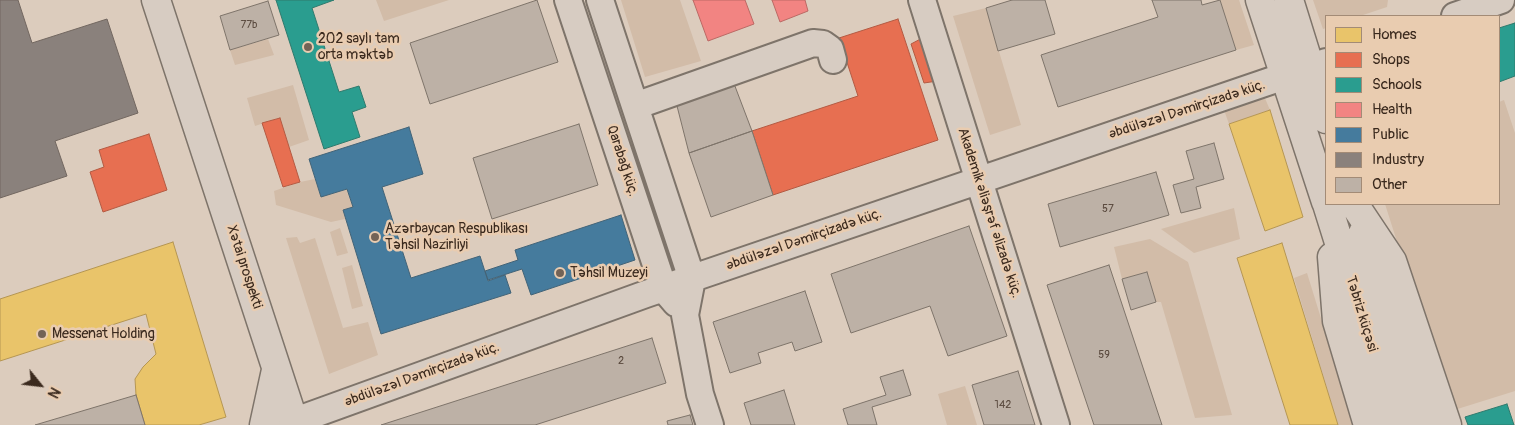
<!DOCTYPE html>
<meta charset="utf-8">
<style>
body{margin:0}
#map{position:relative;width:1515px;height:425px;overflow:hidden;background:#dcccbd;font-family:Pangolin,sans-serif}
canvas{display:block}
.legend{position:absolute;left:1325px;top:15px;width:175px;height:190px;box-sizing:border-box;background:#e9ccb0;border:1px solid #a38b76;margin:0;padding:6px 9px;list-style:none;font-size:15px;color:#3b2a1e}
.legend li{display:flex;align-items:center;gap:10px;height:25px}
.legend b{width:25px;border:1px solid #a38b76}
.north{position:absolute;left:15px;top:360px;width:50px;height:50px;-webkit-text-stroke:4px #e9ccb0;paint-order:stroke;rotate:119deg;font-size:14px;font-weight:700;line-height:20px;text-align:center;color:#3b2a1e}
.north::after{content:'';display:block;margin:auto;width:18px;height:22px;background:#3b2a1e;clip-path:polygon(50% 0,100% 100%,50% 72%,0 100%)}
</style>
<div id="map">
<canvas width="1515" height="425"></canvas>
<ul class="legend">
<li><b style="height:14px;background:#e9c46a"></b>Homes</li>
<li><b style="height:14px;background:#e76f51"></b>Shops</li>
<li><b style="height:14px;background:#2a9d8f"></b>Schools</li>
<li><b style="height:14px;background:#f28482"></b>Health</li>
<li><b style="height:14px;background:#457b9d"></b>Public</li>
<li><b style="height:14px;background:#8a817c"></b>Industry</li>
<li><b style="height:14px;background:#bdb1a6"></b>Other</li>
</ul>
<div class="north">N</div>
</div>
<script>
const ctx = document.querySelector('canvas').getContext('2d');
ctx.lineJoin = 'round';
function fill(path, color) { ctx.fillStyle = color; ctx.fill(path, 'evenodd'); }
const poly = rows => new Path2D(rows.map(r => 'M' + r).join(''));
function trace(path, color, width, dash) { ctx.strokeStyle = color; ctx.lineWidth = width; ctx.lineCap = dash ? 'butt' : 'round'; ctx.setLineDash(dash || []); ctx.stroke(path); }
function write(font, color, halo, rows, align = 'center') {
  ctx.font = font + ' Pangolin,sans-serif'; ctx.lineWidth = 5; ctx.setLineDash([]); ctx.textBaseline = 'middle'; ctx.strokeStyle = halo; ctx.fillStyle = color; for (const [text, x, y, turn = 0] of rows) {
    ctx.save(); ctx.translate(x, y); ctx.rotate((+turn || 0) * Math.PI / 180); ctx.textAlign = isNaN(turn) ? turn : align; if (halo) ctx.strokeText(text, 0, 0); ctx.fillText(text, 0, 0); ctx.restore();
  }
}
fill(poly([
 [376,0,449,0,384,21],
 [621,0,680,0,701,61,645,77],
 [1220,0,1239,0,1254,45,1236,50],
 [1313,0,1388,0,1387,7,1360,16,1326,16,1326,28,1323,29],
 [986,8,1021,125,990,135,953,16],
 [268,39,274,55,235,65,230,50],
 [293,85,309,140,289,147,279,118,255,126,247,98],
 [1264,96,1270,110,1229,124,1224,110],
 [1504,100,1515,133,1515,391,1451,411,1385,204,1499,204,1499,102],
 [315,179,321,197,347,189,353,207,343,210,345,219,331,222,276,205,274,191,300,182],
 [1234,208,1240,239,1194,253,1161,229],
 [340,228,348,253,337,256,330,232],
 [297,237,300,243,315,238,343,328,368,322,378,355,329,374,286,238],
 [1150,239,1188,262,1232,415,1195,418,1161,302,1156,302,1147,272,1122,279,1114,247],
 [352,265,363,306,352,309,342,268],
 [1307,273,1354,425,1338,425,1294,278],
 [965,386,977,425,947,425,938,394]
]), '#d2bca8');
const homes = poly([
 [1270,110,1303,217,1265,231,1229,124,1270,110],
 [173,242,226,417,199,425,145,425,136,395,135,379,143,367,156,354,146,314,0,361,0,299,173,242],
 [1282,243,1338,425,1290,425,1237,258,1282,243]
]);
fill(homes, '#e9c46a');
trace(homes, '#b59653', 1);
const shops = poly([
 [898,19,938,140,773,195,752,131,858,96,839,38,898,19],
 [928,35,944,80,924,83,911,44,928,35],
 [280,118,300,182,283,187,262,123,280,118],
 [149,134,167,190,103,212,90,172,104,167,99,150,149,134]
]);
fill(shops, '#e76f51');
trace(shops, '#b35a42', 1);
const schools = poly([
 [276,0,334,0,312,8,339,92,359,86,366,107,352,112,360,137,324,149,276,0],
 [1515,23,1515,76,1499,82,1499,28,1515,23],
 [1507,404,1514,425,1468,425,1465,417,1507,404]
]);
fill(schools, '#2a9d8f');
trace(schools, '#2f7a6d', 1);
const health = poly([
 [693,0,745,0,754,24,708,41,693,0],
 [772,0,805,0,808,11,780,22,772,0]
]);
fill(health, '#f28482');
trace(health, '#bb6964', 1);
const public = poly([
 [409,127,423,174,382,187,411,278,480,256,488,281,505,275,511,293,381,334,343,210,353,207,347,189,321,197,309,159,409,127],
 [621,215,635,260,531,295,522,269,488,280,485,271,518,260,515,250,621,215]
]);
fill(public, '#457b9d');
trace(public, '#426377', 1);
const industry = poly([
 [0,0,18,0,32,43,107,19,138,113,55,141,67,176,0,198,0,0]
]);
fill(industry, '#8a817c');
trace(industry, '#726760', 1);
const building = poly([
 [537,0,558,62,430,104,410,43,537,0],
 [1012,0,1045,0,1055,34,998,51,986,8,1012,0],
 [1152,0,1201,0,1202,5,1220,0,1236,50,1058,107,1041,55,1158,17,1152,0],
 [268,1,279,35,230,50,220,16,268,1],
 [733,81,752,131,689,153,677,106,733,81],
 [579,124,598,185,492,219,473,158,579,124],
 [752,131,773,195,711,217,689,153,752,131],
 [1214,143,1224,179,1196,187,1201,208,1181,213,1173,185,1194,179,1186,151,1214,143],
 [1156,172,1169,215,1060,247,1048,204,1156,172],
 [969,226,1007,336,948,356,930,306,851,333,831,274,969,226],
 [1109,265,1162,425,1094,425,1047,285,1109,265],
 [1147,272,1156,302,1131,310,1122,279,1147,272],
 [805,291,822,342,795,351,792,342,758,353,761,363,730,373,713,322,805,291],
 [652,338,666,383,535,425,381,425,652,338],
 [903,370,911,395,872,407,877,425,848,425,843,409,886,395,880,377,903,370],
 [1018,371,1035,425,984,425,972,385,1018,371],
 [784,390,795,425,751,425,744,403,784,390],
 [136,395,145,425,35,425,136,395],
 [690,415,693,425,668,425,667,421,690,415]
]);
fill(building, '#bdb1a6');
trace(building, '#7e746a', 1);
const minor = poly([
 [568,0,664,289,676,303],
 [600,0,692,279,685,315,700,394,710,425],
 [922,0,1056,425],
 [1455,16,1501,0],
 [635,106,813,43,823,44,830,49,833,60],
 [284,425,646,294,1326,62]
]);
const major = poly([
 [156,0,295,425],
 [1260,0,1326,202],
 [1289,0,1326,119],
 [1327,204,1396,425],
 [1354,204,1392,261,1447,425],
 [1363,233,1421,425],
 [1332,257,1337,321,1368,425],
 [264,425,276,370]
]);
trace(minor, '#7e746a', 30);
trace(major, '#7e746a', 31);
trace(minor, '#d7ccc2', 26);
trace(major, '#d7ccc2', 28);
for (const [x, y, r, color] of [
 [308,47,5,"#736356"],
 [375,237,5,"#736356"],
 [560,273,5,"#736356"],
 [42,334,5,"#736356"]
]) { const dot = new Path2D(); dot.arc(x, y, r, 0, 2 * Math.PI); ctx.fillStyle = color; ctx.fill(dot); trace(dot, '#e9ccb0', 2); }
write('11px', '#5c4c40', null, [
 ["77b",249,25],
 ["57",1108,209],
 ["59",1104,355],
 ["2",621,361],
 ["142",1003,405]
]);
write('14px', '#3b2a1e', '#e9ccb0', [
 ["202 saylı tam",318,39],
 ["orta məktəb",318,55],
 ["Azərbaycan Respublikası",385,229],
 ["Təhsil Nazirliyi",385,245],
 ["Təhsil Muzeyi",570,273],
 ["Messenat Holding",52,334]
], 'left');
write('14px', '#3b2a1e', '#e9ccb0', [
 ["Əbdüləzəl DƏmirçizadə küç.",1187,110,-18],
 ["Qarabağ küç.",622,161,72],
 ["Akademik Əliəşrəf Əlizadə küç.",989,213,72],
 ["Əbdüləzəl DƏmirçizadə küç.",804,240,-19],
 ["Xətai prospekti",244,267,72],
 ["Təbriz küçəsi",1361,314,73],
 ["Əbdüləzəl DƏmirçizadə küç.",422,375,-20]
]);
</script>
